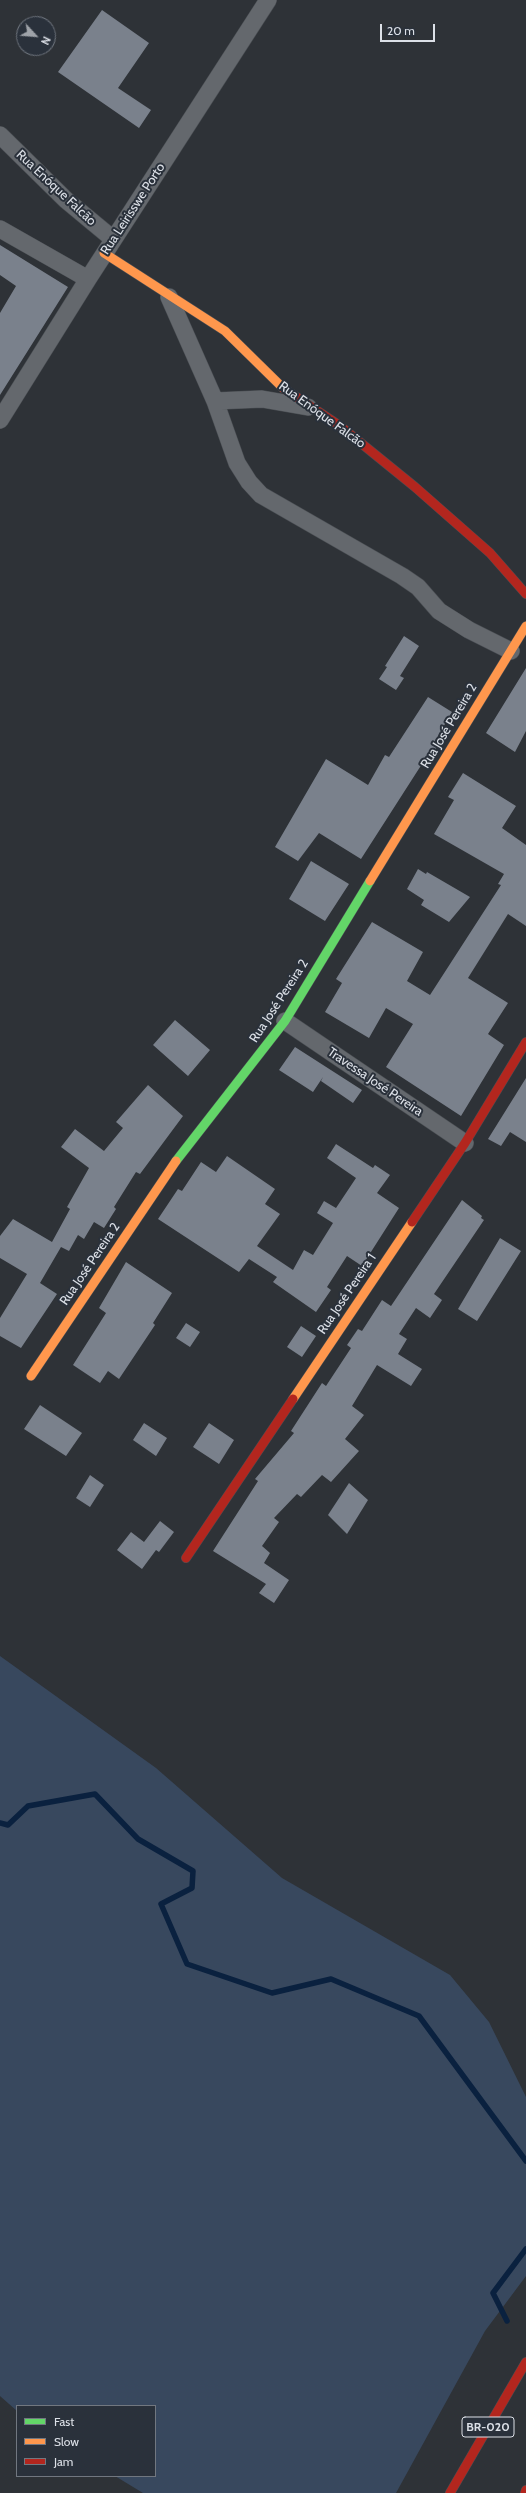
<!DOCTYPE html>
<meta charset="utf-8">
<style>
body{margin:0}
#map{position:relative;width:526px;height:2493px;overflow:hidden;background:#2e3237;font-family:Cabin,sans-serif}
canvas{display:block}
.legend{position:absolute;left:16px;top:2405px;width:140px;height:72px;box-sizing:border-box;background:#2a313b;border:1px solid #717780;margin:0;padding:5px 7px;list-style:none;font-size:12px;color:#dce0e7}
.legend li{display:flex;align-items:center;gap:8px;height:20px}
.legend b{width:20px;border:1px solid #717780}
.north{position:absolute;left:16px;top:16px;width:40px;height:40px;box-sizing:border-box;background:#2a313b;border:1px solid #717780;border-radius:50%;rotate:116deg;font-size:11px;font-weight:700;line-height:16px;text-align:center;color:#dce0e7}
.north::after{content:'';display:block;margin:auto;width:14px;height:18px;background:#9fa3a9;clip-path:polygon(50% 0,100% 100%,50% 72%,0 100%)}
.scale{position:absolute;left:380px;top:24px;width:55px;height:18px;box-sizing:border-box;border:2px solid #dce0e7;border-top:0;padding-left:5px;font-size:12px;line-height:14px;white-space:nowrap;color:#dce0e7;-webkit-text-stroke:3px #2a313b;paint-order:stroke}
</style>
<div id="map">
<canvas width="526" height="2493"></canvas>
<ul class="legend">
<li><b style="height:5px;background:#63d668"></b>Fast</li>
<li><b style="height:5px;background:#ff974d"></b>Slow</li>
<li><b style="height:5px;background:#b3261e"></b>Jam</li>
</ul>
<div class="north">N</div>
<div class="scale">20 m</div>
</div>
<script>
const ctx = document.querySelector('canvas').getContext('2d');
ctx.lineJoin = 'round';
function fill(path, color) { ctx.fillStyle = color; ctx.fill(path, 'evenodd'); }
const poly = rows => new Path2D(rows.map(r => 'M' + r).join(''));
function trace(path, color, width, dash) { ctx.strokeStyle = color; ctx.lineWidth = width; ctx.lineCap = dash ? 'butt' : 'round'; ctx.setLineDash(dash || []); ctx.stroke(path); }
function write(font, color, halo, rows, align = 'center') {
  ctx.font = font + ' Cabin,sans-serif'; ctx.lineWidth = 4; ctx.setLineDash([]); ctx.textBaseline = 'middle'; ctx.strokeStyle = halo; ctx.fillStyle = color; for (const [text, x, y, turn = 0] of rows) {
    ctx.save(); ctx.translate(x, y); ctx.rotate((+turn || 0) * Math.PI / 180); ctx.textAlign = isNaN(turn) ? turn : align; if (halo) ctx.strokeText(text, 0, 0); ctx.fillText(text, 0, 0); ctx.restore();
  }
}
fill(poly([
 [0,1656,156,1768,282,1878,450,1975,489,2022,526,2097,526,2276,485,2331,396,2493,143,2493,115,2476,155,2476,155,2406,17,2406,17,2411,0,2396]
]), '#38485e');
trace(poly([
 [0,1823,8,1825,28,1806,95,1794,138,1839,193,1871,192,1888,161,1904,187,1964,272,1993,331,1979,419,2016,526,2161],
 [507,2321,493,2293,526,2249]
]), '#0a213f', 5.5);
fill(poly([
 [102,10,149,43,118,88,151,110,139,128,58,72],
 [0,245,68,287,0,395,0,313,16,286,0,275],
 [404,636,419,646,400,676,404,678,396,690,379,679,387,667,385,666],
 [526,668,526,731,515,752,486,733],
 [428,697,452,712,435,741,439,744,432,755,429,753,361,859,319,833,298,861,275,847,326,759,368,785,385,755,389,757],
 [463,773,516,806,502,828,526,845,526,926,508,914,468,978,508,1003,488,1034,504,1045,461,1116,386,1067,413,1024,386,1008,369,1038,325,1012,342,983,336,979,372,922,423,952,407,981,430,995,501,885,498,884,504,874,434,834,454,800,448,797],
 [311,861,349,884,325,921,289,899],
 [418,869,426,874,427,872,470,897,449,922,421,905,424,900,407,889],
 [175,1020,210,1050,188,1076,153,1045],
 [295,1047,362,1090,353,1103,321,1081,323,1077,313,1092,279,1070],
 [526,1078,526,1142,510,1132,501,1146,488,1139],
 [148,1085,183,1116,140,1174,136,1172,114,1207,116,1209,104,1228,94,1222,84,1239,78,1235,69,1251,61,1247,40,1283,57,1294,21,1348,0,1336,0,1318,27,1274,0,1258,0,1236,13,1219,52,1242,70,1209,67,1207,89,1168,61,1147,75,1129,104,1151,123,1128,116,1122],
 [336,1144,373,1168,375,1165,390,1175,377,1193,399,1208,362,1266,347,1256,327,1287,331,1290,316,1312,273,1282,277,1277,249,1259,239,1272,158,1219,178,1189,182,1191,201,1162,216,1172,227,1156,275,1189,265,1204,280,1214,257,1246,293,1270,304,1250,313,1255,333,1223,317,1213,324,1201,336,1208,356,1178,327,1158],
 [462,1200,482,1216,481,1218,484,1220,434,1294,442,1300,430,1318,416,1308,399,1334,407,1339,398,1354,422,1369,411,1386,377,1365,352,1406,364,1415,345,1439,359,1451,331,1482,322,1475,301,1497,297,1494,274,1518,279,1522,262,1546,270,1553,264,1563,289,1580,274,1603,259,1593,266,1584,213,1551,258,1481,255,1479,294,1433,291,1431,322,1383,326,1386,351,1348,347,1345,358,1329,362,1331,382,1300,391,1306],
 [500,1238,521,1251,477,1321,458,1309],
 [126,1262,172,1293,153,1323,155,1325,119,1379,108,1371,100,1383,73,1365,106,1313,99,1308],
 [186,1323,200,1332,190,1347,176,1338],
 [301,1326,316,1336,302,1357,287,1347],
 [40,1405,82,1433,66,1456,24,1429],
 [144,1423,167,1438,156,1456,133,1440],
 [209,1423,234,1440,219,1464,193,1447],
 [90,1475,104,1485,90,1507,76,1498],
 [349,1483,368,1500,347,1534,328,1515],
 [160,1521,174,1532,159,1552,156,1550,142,1569,117,1550,131,1532,144,1542]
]), '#7a818c');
const street = poly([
 [0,135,66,200,113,239],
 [0,229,88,279],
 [169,297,215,401,237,463,249,482,261,495,402,576,418,587,439,611,469,630,511,651],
 [215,401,262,399,308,407],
 [0,420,88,279,268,0],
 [285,1021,465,1143]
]);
const fast = poly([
 [176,1161,285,1021,370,881]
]);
const slow = poly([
 [104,253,225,331,283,388],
 [370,881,526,626],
 [31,1376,176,1161],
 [293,1399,412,1222]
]);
const jam = poly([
 [283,388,340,426,415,487,490,553,526,594],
 [412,1222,465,1143,526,1042],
 [186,1558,293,1399],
 [450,2493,526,2362],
 [525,2493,526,2490]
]);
trace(street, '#4a4e53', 18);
trace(fast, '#4a4e53', 10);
trace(slow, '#4a4e53', 10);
trace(jam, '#4a4e53', 10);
trace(street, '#64686d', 17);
trace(fast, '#63d668', 9);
trace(slow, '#ff974d', 9);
trace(jam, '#b3261e', 9);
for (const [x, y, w] of [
 [488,2427,52]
]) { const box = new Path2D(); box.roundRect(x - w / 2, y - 10, w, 20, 3); ctx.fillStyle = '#2a313b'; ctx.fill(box); trace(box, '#dce0e7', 1); }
write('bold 12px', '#dce0e7', null, [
 ["BR-020",488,2427]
]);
write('13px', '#dce0e7', '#2a313b', [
 ["Rua Enóque Falcão",56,188,43],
 ["Rua Leirisswe Porto",133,209,-57],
 ["Rua Enóque Falcão",322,415,36],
 ["Rua José Pereira 2",449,726,-59],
 ["Rua José Pereira 2",279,1001,-57],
 ["Travessa José Pereira",375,1082,34],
 ["Rua José Pereira 2",90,1264,-56],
 ["Rua José Pereira 1",347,1294,-56]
]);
</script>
